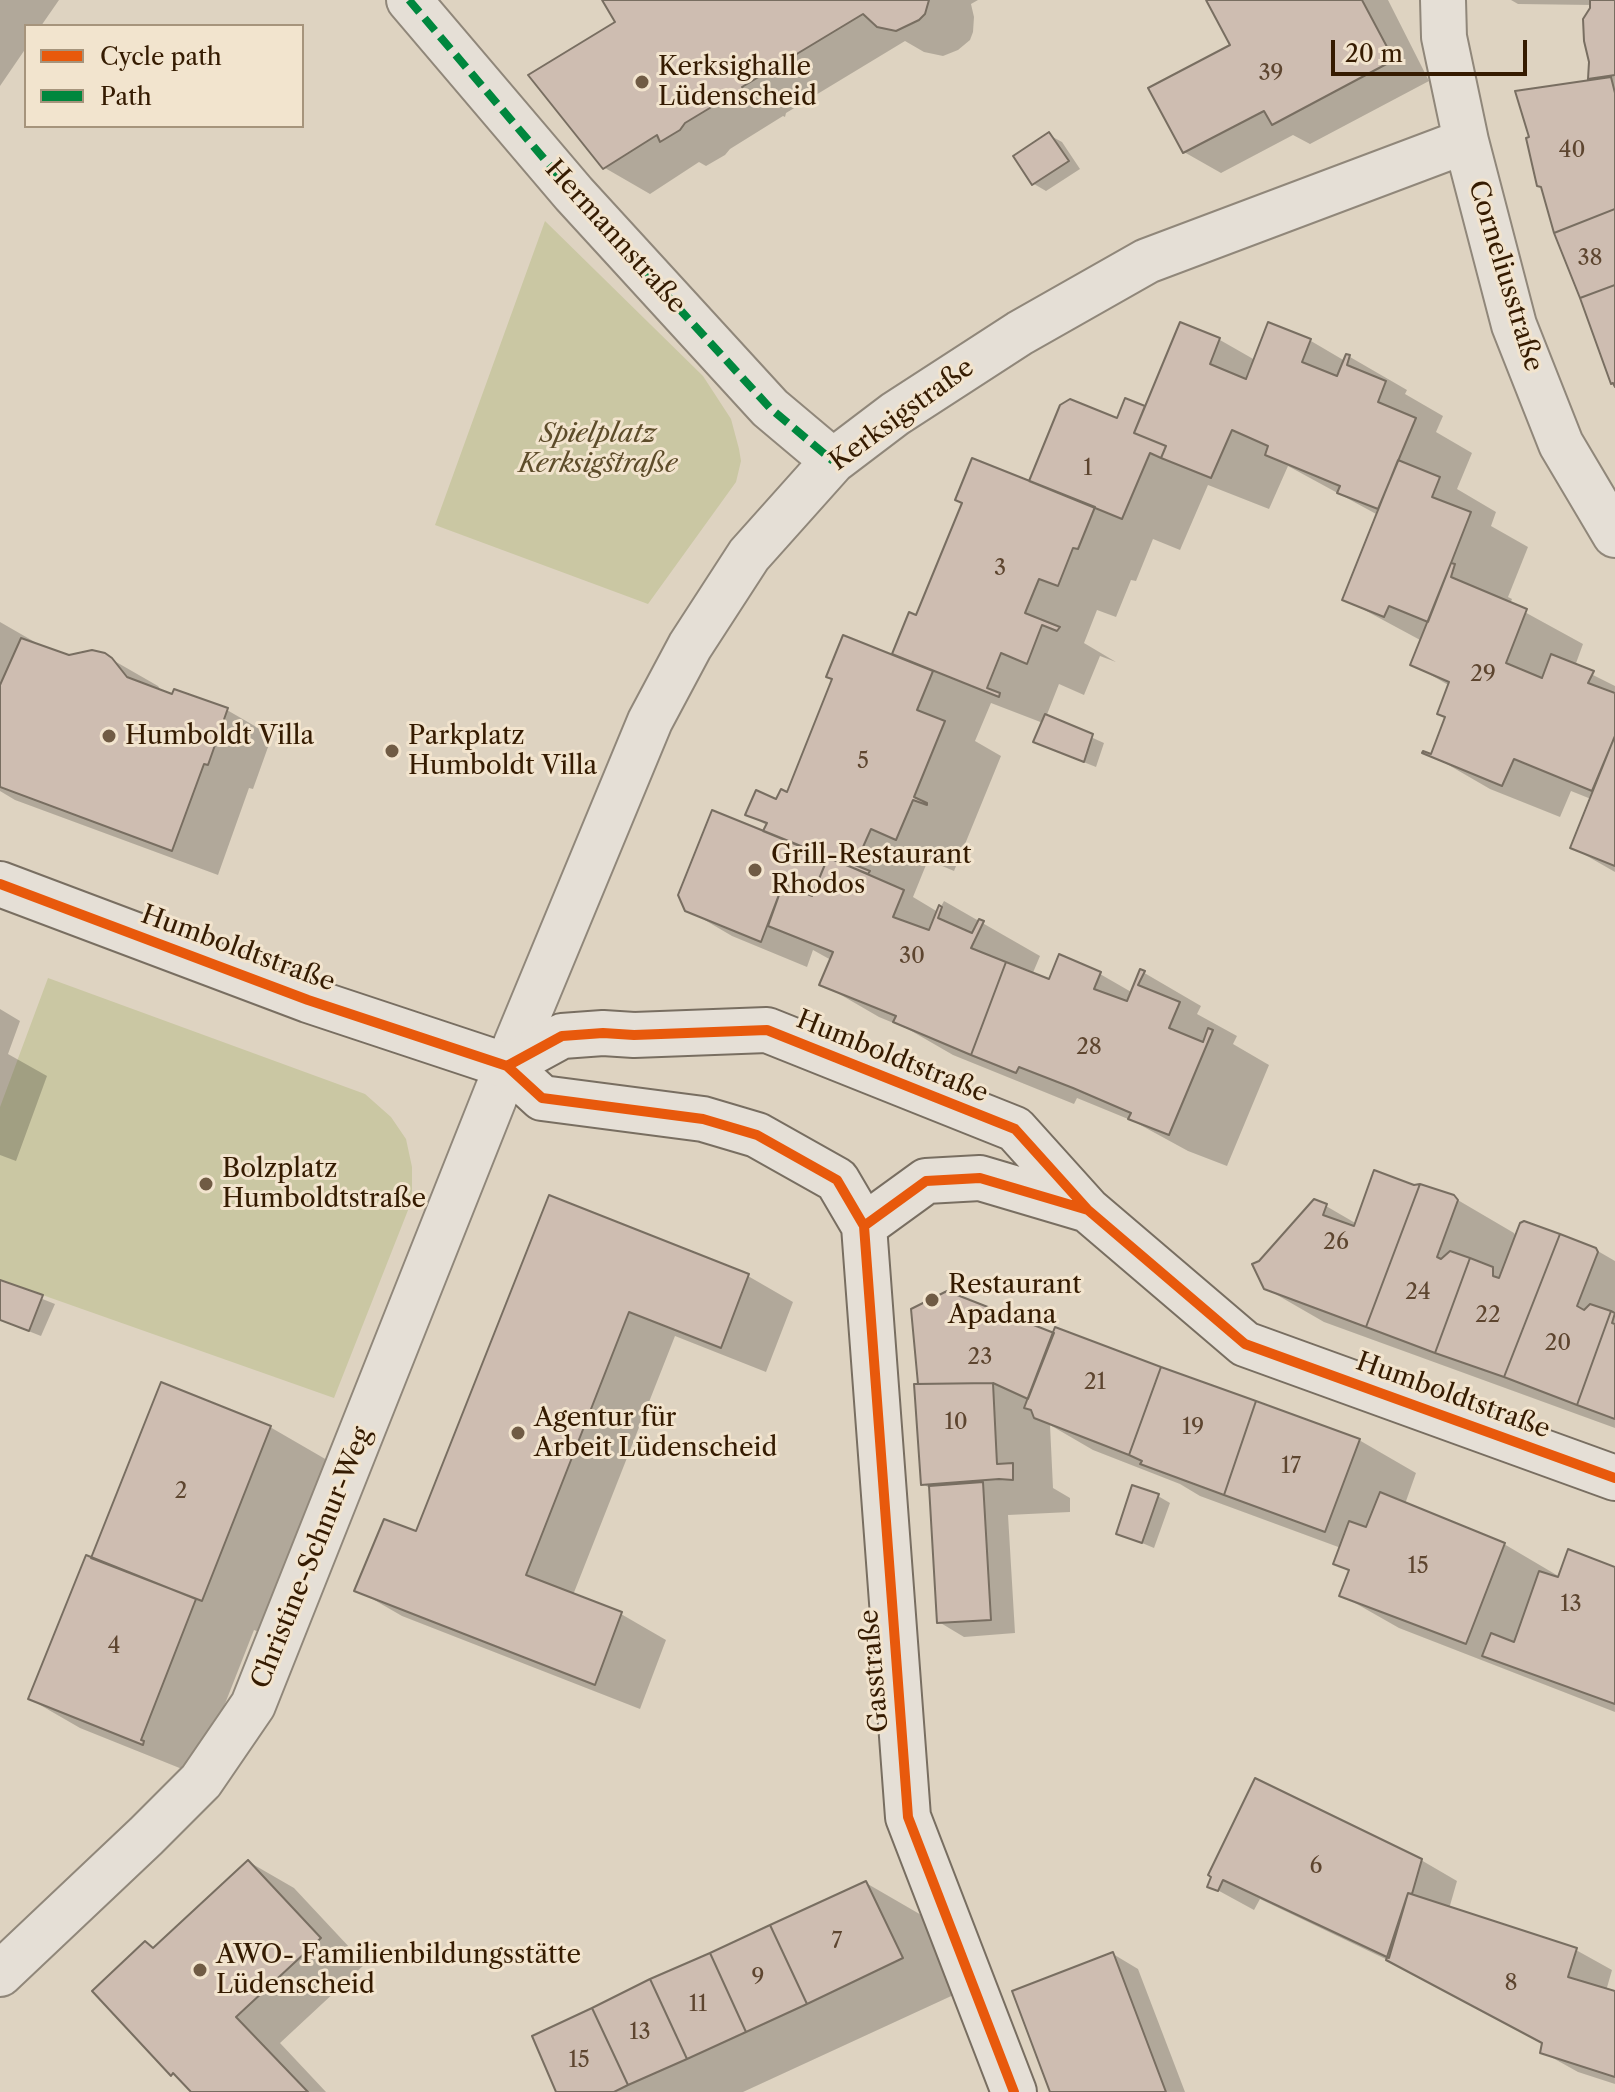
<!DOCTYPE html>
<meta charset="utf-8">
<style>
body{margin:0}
#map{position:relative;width:1615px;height:2092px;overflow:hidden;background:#ded3c1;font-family:"Libre Caslon Text",serif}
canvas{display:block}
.legend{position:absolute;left:24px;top:24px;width:280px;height:104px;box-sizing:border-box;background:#f2e4ce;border:2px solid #a6947c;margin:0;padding:10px 14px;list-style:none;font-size:24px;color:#351b01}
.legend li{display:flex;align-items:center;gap:16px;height:40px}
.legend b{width:40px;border:2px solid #a6947c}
.scale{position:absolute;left:1331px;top:40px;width:196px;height:36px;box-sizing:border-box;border:4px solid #351b01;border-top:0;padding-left:10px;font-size:24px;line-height:28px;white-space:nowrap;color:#351b01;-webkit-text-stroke:6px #f2e4ce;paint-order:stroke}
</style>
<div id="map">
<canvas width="1615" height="2092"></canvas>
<ul class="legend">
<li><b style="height:10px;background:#e8590c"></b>Cycle path</li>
<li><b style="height:10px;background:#00873e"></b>Path</li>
</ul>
<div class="scale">20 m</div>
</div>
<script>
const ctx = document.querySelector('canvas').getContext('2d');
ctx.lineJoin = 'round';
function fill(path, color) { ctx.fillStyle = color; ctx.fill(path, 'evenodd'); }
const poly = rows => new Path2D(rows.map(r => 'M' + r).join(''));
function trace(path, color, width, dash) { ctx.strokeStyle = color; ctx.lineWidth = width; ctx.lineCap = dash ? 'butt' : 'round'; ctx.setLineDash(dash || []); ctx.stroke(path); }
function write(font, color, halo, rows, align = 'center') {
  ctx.font = font + ' "Libre Caslon Text",serif'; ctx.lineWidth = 6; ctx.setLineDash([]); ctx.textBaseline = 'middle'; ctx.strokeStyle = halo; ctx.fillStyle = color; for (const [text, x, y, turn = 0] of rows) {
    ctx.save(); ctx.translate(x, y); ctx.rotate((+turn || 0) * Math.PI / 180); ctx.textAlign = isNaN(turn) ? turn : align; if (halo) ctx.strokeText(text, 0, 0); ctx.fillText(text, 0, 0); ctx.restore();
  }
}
fill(poly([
 [545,221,703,376,731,419,739,449,741,461,736,482,648,604,435,525],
 [48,978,365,1094,391,1117,406,1139,412,1167,412,1200,334,1398,0,1280,0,1107]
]), '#cac7a3');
fill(poly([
 [0,0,59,0,41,26,26,26,26,48,0,86],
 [605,0,978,0,971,4,974,17,973,32,970,40,958,50,943,56,924,52,905,41,786,113,785,117,783,116,730,149,725,155,706,166,699,162,650,194,605,168,618,22],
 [1208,0,1388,0,1429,81,1310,144,1293,135,1221,173,1184,152,1233,46],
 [1511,0,1615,0,1615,384,1613,383,1596,81,1590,78,1592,5,1518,4],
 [1049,135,1062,142,1080,169,1046,191,1034,184],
 [1181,324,1220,340,1255,360,1270,325,1311,341,1345,361,1348,356,1350,357,1407,390,1405,394,1443,416,1436,432,1472,453,1457,489,1496,512,1491,526,1528,547,1508,597,1512,599,1510,604,1583,644,1575,666,1615,686,1615,872,1573,848,1591,799,1571,791,1560,817,1490,789,1433,756,1447,717,1450,686,1412,664,1422,641,1344,599,1378,515,1288,466,1269,509,1208,485,1180,550,1153,539,1136,581,1131,580,1116,617,1097,610,1084,643,1116,662,1100,656,1084,695,1059,684,1046,717,1104,743,1096,767,1048,748,1043,723,991,703,975,741,1001,756,954,871,928,860,913,897,938,912,944,901,1040,956,1032,975,1050,982,1100,974,1133,993,1141,971,1201,1006,1197,1014,1237,1036,1233,1044,1269,1065,1227,1166,1188,1151,1133,1121,1077,1098,1074,1104,953,1055,908,1029,879,1017,822,984,831,960,813,950,807,967,732,936,686,909,765,834,768,826,747,814,788,795,894,657,911,615,917,617,1030,483,1118,421,1126,401,1146,409],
 [0,622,40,645,69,657,104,655,158,686,163,693,227,710,272,736,253,789,249,788,218,875,15,800,0,791],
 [0,1009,20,1021,8,1054,47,1076,16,1161,0,1155],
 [550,1198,748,1276,793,1302,766,1372,675,1336,573,1595,621,1614,666,1640,640,1709,402,1616,357,1590,417,1533],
 [1456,1199,1514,1233,1516,1237,1596,1250,1615,1261,1615,1428,1324,1322,1265,1288,1326,1206,1357,1224],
 [0,1282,55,1304,41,1336,0,1320],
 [1055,1336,1359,1440,1416,1473,1405,1504,1504,1544,1560,1577,1615,1570,1615,1712,1399,1628,1341,1595,1351,1572,1335,1563,1341,1548,1200,1496,1180,1484,1093,1450,1050,1425,1053,1488,1070,1498,1070,1512,1008,1515,1015,1633,964,1637,939,1622,931,1489,923,1484,917,1386],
 [270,1427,327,1460,259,1632,254,1630,197,1775,80,1728,28,1698,32,1698,92,1560],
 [1158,1496,1170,1503,1154,1548,1118,1533],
 [1421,1860,1457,1881,1449,1909,1576,1950,1612,1970,1606,1991,1615,1993,1615,2084,1578,2072,1542,2052,1544,2044,1398,1965,1260,1899,1254,1910,1210,1886,1214,1876],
 [249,1862,294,1888,365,1964,280,2043,326,2092,192,2092,145,1943,155,1949],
 [866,1883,923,1916,960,1992,743,2092,558,2092],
 [1113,1954,1138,1969,1185,2092,1052,2092]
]), '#0003');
const building = poly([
 [602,0,929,0,925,14,919,20,896,31,877,27,863,14,742,87,744,90,739,93,738,91,685,123,680,130,660,142,657,135,603,169,528,75,615,22,602,0],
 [1206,0,1362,0,1394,60,1272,125,1264,111,1183,153,1148,88,1230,45,1206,0],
 [1590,0,1615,0,1615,75,1588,79,1589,62,1584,41,1583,19,1590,8,1590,0],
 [1611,77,1615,93,1615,209,1554,233,1541,187,1537,186,1526,138,1529,137,1515,91,1611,77],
 [1049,132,1069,161,1032,185,1013,156,1049,132],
 [1615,209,1615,285,1580,298,1554,233,1615,209],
 [1615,285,1615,387,1613,383,1611,384,1580,298,1615,285],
 [1180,322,1220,338,1210,364,1246,379,1268,322,1311,339,1302,362,1337,376,1346,354,1350,355,1347,365,1386,381,1378,402,1416,418,1378,509,1337,493,1340,486,1265,455,1268,446,1232,430,1211,478,1161,458,1166,446,1134,433,1180,322],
 [1125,398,1145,406,1134,433,1166,446,1161,458,1150,453,1122,519,1029,481,1060,405,1070,399,1117,418,1125,398],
 [972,458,1095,507,1078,549,1073,548,1058,586,1039,579,1025,613,1060,627,1057,631,1042,625,1027,664,1001,653,987,688,1000,693,999,697,892,654,909,612,916,615,962,503,955,500,972,458],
 [1398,460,1440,477,1432,497,1471,512,1428,622,1389,606,1384,617,1342,600,1398,460],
 [1451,563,1455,564,1451,577,1527,609,1506,663,1542,678,1551,654,1594,671,1588,683,1615,693,1615,736,1592,791,1514,759,1502,786,1422,753,1423,751,1431,754,1445,717,1437,714,1449,682,1410,665,1451,563],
 [843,635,933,671,917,710,945,721,914,797,927,803,927,805,913,800,896,840,871,829,855,865,870,871,868,874,763,831,767,823,745,815,756,790,776,799,781,789,787,792,832,679,826,677,843,635],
 [21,638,69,655,92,650,105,653,112,658,127,677,172,694,174,689,228,708,208,765,204,764,172,851,0,787,0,685,21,638],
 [1045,714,1093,734,1084,762,1033,742,1045,714],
 [1614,738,1615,738,1615,866,1570,848,1614,738],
 [712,810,828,857,812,896,783,884,761,942,685,911,678,895,712,810],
 [828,857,904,890,893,917,929,930,939,905,942,907,938,918,972,933,979,919,984,921,971,948,1006,962,971,1055,893,1022,896,1016,819,985,833,952,768,926,783,884,812,896,828,857],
 [1059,954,1101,972,1094,989,1127,1001,1140,969,1145,971,1138,985,1180,1002,1169,1028,1203,1042,1208,1028,1213,1030,1169,1135,1128,1119,1131,1113,1073,1088,1019,1067,1016,1073,971,1055,1006,962,1049,979,1059,954],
 [1374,1170,1414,1185,1420,1184,1366,1327,1264,1289,1252,1264,1259,1261,1314,1199,1327,1204,1323,1215,1354,1226,1374,1170],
 [1420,1184,1454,1195,1458,1200,1437,1257,1441,1259,1450,1251,1470,1258,1435,1353,1366,1327,1420,1184],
 [549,1195,749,1274,721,1348,629,1312,526,1575,622,1612,595,1685,354,1591,384,1519,416,1531,549,1195],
 [1524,1221,1560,1234,1504,1377,1435,1353,1470,1258,1493,1267,1493,1276,1499,1278,1520,1223,1524,1221],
 [1560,1234,1596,1248,1598,1252,1577,1306,1584,1310,1590,1304,1611,1311,1577,1405,1504,1377,1560,1234],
 [0,1280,43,1295,29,1331,0,1320,0,1280],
 [947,1291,1054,1333,1028,1399,993,1383,918,1384,911,1309,947,1291],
 [1611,1311,1615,1313,1612,1323,1615,1324,1615,1419,1577,1405,1611,1311],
 [1055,1327,1161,1367,1129,1455,1034,1418,1031,1410,1024,1408,1055,1327],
 [1161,1367,1256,1401,1224,1495,1140,1464,1142,1461,1129,1455,1161,1367],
 [161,1382,271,1426,202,1601,91,1558,161,1382],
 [993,1383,997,1464,1013,1463,1013,1480,999,1479,921,1485,914,1384,993,1383],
 [1256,1401,1360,1439,1325,1532,1224,1495,1256,1401],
 [983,1482,991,1620,937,1623,929,1486,983,1482],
 [1132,1485,1159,1494,1142,1543,1116,1534,1132,1485],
 [1380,1492,1505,1543,1466,1644,1339,1596,1349,1570,1333,1564,1349,1521,1366,1527,1380,1492],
 [1568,1549,1615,1567,1615,1704,1482,1656,1491,1633,1514,1642,1539,1571,1558,1577,1568,1549],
 [86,1555,196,1599,141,1740,144,1741,143,1745,28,1699,86,1555],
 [1255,1778,1422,1859,1412,1894,1408,1893,1389,1958,1223,1880,1218,1891,1207,1887,1211,1877,1208,1875,1255,1778],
 [248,1860,321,1938,236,2017,308,2092,191,2092,173,2073,171,2076,92,1991,145,1941,153,1948,248,1860],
 [866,1881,903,1958,807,2004,770,1925,866,1881],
 [1408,1893,1577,1948,1568,1977,1615,1991,1615,2077,1540,2053,1542,2043,1386,1960,1408,1893],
 [770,1925,807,2004,746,2032,710,1953,770,1925],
 [1113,1952,1166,2092,1050,2092,1012,1991,1113,1952],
 [710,1953,746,2032,687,2059,650,1979,710,1953],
 [650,1979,687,2059,628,2085,592,2008,650,1979],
 [592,2008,628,2085,614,2092,556,2092,532,2036,592,2008]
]);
fill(building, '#cebdb1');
trace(building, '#786e61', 2);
const street = poly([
 [409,0,574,194,770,408,833,461],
 [1443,0,1444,37,1466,141,1514,325,1561,444,1615,535],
 [0,1974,146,1836,201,1781,253,1705,507,1066,650,721,690,646,749,555,833,461,895,414,1020,333,1147,261,1466,141]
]);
const secondary = poly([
 [0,884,308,1000,507,1066,542,1098,703,1119,757,1135,837,1180,864,1226,908,1817,1014,2092],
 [507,1066,562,1036,603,1033,634,1035,767,1030,1015,1129,1088,1210,1245,1344,1615,1478],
 [864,1226,926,1181,980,1178,1088,1210]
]);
trace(street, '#90877a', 48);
trace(secondary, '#786e61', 48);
trace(street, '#e5dfd6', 44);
trace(secondary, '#e5dfd6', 44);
trace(poly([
 [409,0,574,194,770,408,833,461]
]), '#00873e', 8, [16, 8]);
trace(poly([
 [0,884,308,1000,507,1066,542,1098,703,1119,757,1135,837,1180,864,1226,908,1817,1014,2092],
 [507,1066,562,1036,603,1033,634,1035,767,1030,1015,1129,1088,1210,1245,1344,1615,1478],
 [864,1226,926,1181,980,1178,1088,1210]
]), '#e8590c', 10);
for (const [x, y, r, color] of [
 [642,82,8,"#705b44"],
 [109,736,8,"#705b44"],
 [392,751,8,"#705b44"],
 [755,870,8,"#705b44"],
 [206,1184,8,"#705b44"],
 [932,1300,8,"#705b44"],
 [518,1433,8,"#705b44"],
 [200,1970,8,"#705b44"]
]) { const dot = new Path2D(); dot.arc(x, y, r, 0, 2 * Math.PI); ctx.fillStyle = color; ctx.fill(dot); trace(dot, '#f2e4ce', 3); }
write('22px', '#5d452f', null, [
 ["39",1271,74],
 ["40",1572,151],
 ["38",1590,259],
 ["1",1088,469],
 ["3",1000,569],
 ["29",1483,675],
 ["5",863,762],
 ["30",912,957],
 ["28",1089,1048],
 ["26",1336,1243],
 ["24",1418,1293],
 ["22",1488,1316],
 ["20",1558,1344],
 ["23",980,1358],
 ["21",1095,1383],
 ["10",956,1423],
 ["19",1193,1428],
 ["17",1291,1467],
 ["2",181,1492],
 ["15",1418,1567],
 ["13",1571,1605],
 ["4",114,1647],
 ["6",1316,1867],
 ["7",837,1942],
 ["9",758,1978],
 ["8",1511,1984],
 ["11",698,2005],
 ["13",640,2033],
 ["15",579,2061]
]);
write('26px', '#351b01', '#f2e4ce', [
 ["Kerksighalle",658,67],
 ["Lüdenscheid",658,97],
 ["Humboldt Villa",125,736],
 ["Parkplatz",408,736],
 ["Humboldt Villa",408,766],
 ["Grill-Restaurant",771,855],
 ["Rhodos",771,885],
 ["Bolzplatz",222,1169],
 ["Humboldtstraße",222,1199],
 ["Restaurant",948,1285],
 ["Apadana",948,1315],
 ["Agentur für",534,1418],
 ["Arbeit Lüdenscheid",534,1448],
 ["AWO- Familienbildungsstätte",216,1955],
 ["Lüdenscheid",216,1985]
], 'left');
write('26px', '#351b01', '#f2e4ce', [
 ["Hermannstraße",615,237,48],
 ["Corneliusstraße",1505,276,73],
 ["Kerksigstraße",902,415,-36],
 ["Humboldtstraße",238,949,20],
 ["Humboldtstraße",892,1057,22],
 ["Humboldtstraße",1453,1396,20],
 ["Christine-Schnur-Weg",312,1558,-68],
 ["Gasstraße",875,1671,-95]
]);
write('italic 26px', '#5d4c2a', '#f2e4ce', [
 ["Spielplatz",598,434],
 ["Kerksigstraße",598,464]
]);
</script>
